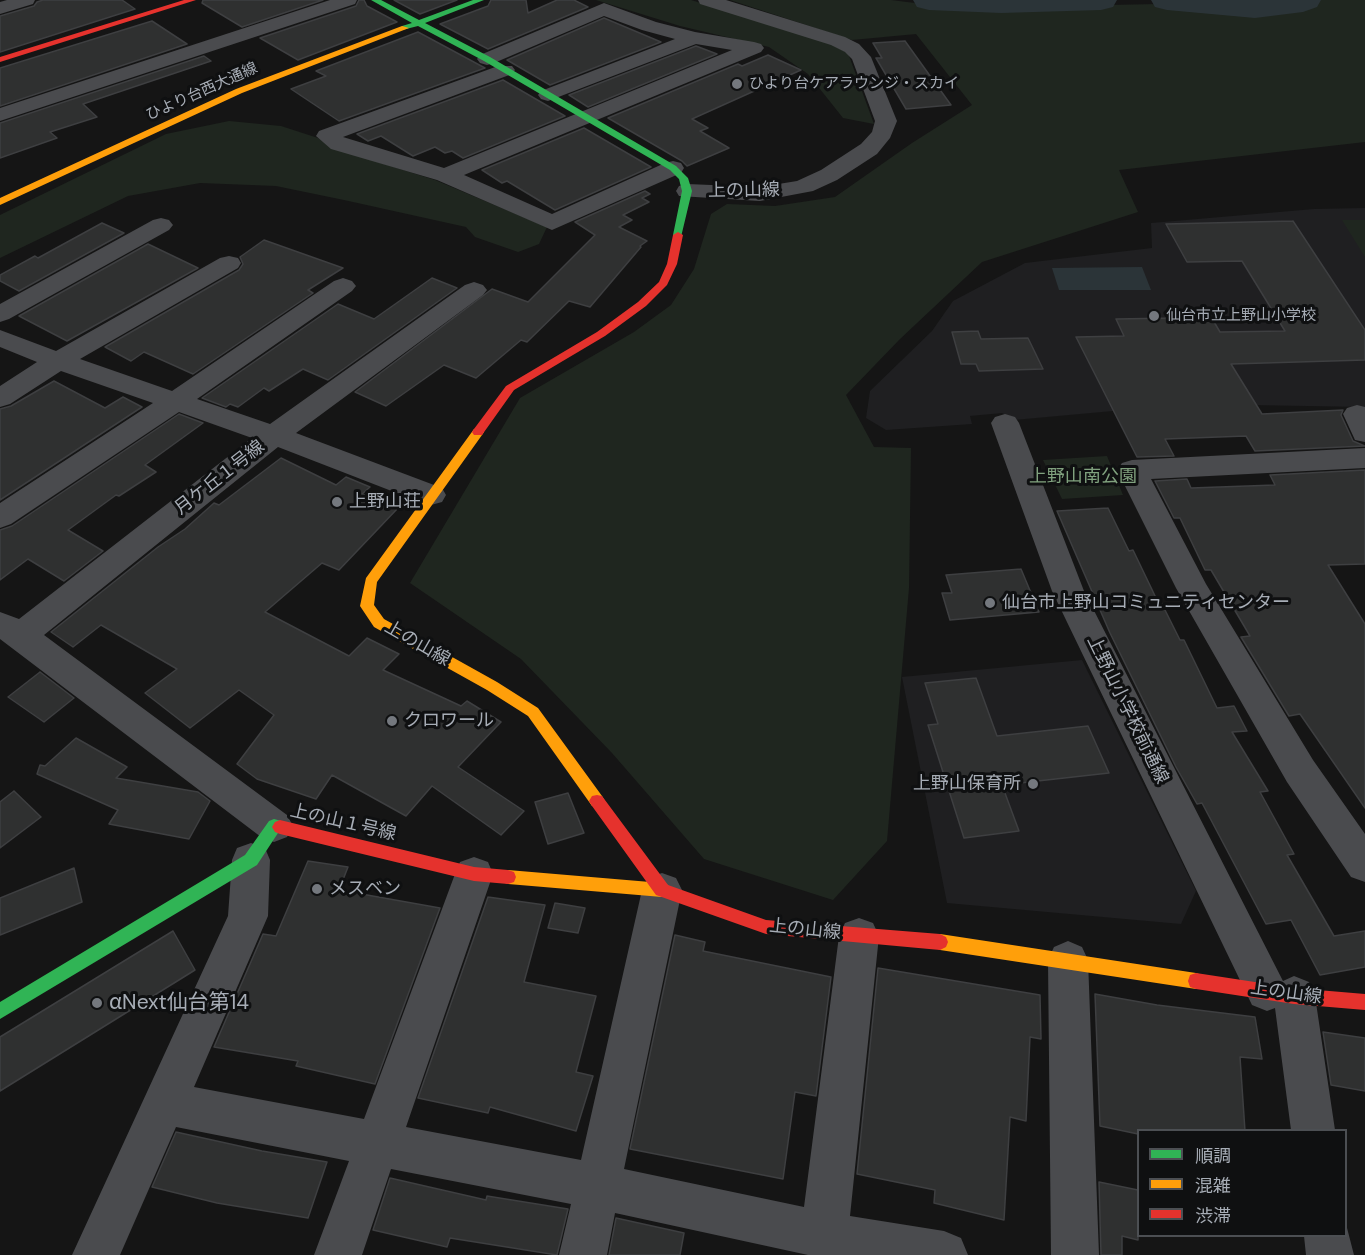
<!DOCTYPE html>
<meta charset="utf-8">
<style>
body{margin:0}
#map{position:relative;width:1365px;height:1255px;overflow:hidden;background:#151515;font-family:"DM Sans","Noto Sans JP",sans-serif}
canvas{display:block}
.legend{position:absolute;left:1137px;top:1129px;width:210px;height:108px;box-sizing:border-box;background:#0f1011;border:2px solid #4c4f53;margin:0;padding:8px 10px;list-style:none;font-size:18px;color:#a7adb6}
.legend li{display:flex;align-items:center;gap:12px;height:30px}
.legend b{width:30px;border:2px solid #4c4f53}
</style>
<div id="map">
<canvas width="1365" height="1255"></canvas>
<ul class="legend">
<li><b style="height:8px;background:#30b455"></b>順調</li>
<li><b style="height:8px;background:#ff9f0a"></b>混雑</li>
<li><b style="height:8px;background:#e5322d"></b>渋滞</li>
</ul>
</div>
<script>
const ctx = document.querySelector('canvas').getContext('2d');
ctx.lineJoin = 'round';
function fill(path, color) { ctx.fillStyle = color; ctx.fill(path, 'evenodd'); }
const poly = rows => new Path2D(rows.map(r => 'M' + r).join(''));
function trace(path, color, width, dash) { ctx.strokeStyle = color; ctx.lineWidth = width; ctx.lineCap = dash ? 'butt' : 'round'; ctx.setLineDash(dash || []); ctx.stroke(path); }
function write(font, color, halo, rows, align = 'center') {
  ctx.font = font + ' "DM Sans","Noto Sans JP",sans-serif'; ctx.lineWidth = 6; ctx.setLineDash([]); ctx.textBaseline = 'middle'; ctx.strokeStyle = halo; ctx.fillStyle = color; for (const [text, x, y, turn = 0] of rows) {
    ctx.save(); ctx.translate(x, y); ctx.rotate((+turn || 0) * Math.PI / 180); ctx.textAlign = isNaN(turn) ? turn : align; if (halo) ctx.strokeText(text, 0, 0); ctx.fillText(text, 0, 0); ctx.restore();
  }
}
fill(poly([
 [1365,208,1365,407,1190,404,1014,420,1002,413,970,416,972,424,886,430,866,418,870,391,932,331,953,301,1025,263,1152,248,1151,223,1314,209],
 [1082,660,1196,891,1181,924,947,903,902,677]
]), '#1f1f21');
fill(poly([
 [596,0,691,0,827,42,848,53,874,124,843,118,808,74,769,47,680,26],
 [730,0,891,0,954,8,1262,2,1261,0,1365,0,1365,142,1119,170,1138,212,982,262,900,339,846,395,874,447,911,448,909,588,887,841,833,900,704,859,612,753,521,659,410,583,520,398,634,332,671,305,694,269,711,214,727,204,775,206,835,197,912,143,972,105,916,34,852,40],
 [229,121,281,126,318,138,333,148,435,180,547,227,539,244,518,252,475,237,466,227,344,200,276,186,200,183,128,196,0,258,0,215,166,134],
 [1342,220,1365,220,1365,257],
 [1107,456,1123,495,1062,499,1043,460]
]), '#1f261f');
fill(poly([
 [1142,267,1151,290,1059,290,1052,268]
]), '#2b3438');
fill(poly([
 [913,0,1117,0,1113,7,1101,10,1001,13,929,10,917,7,913,0],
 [1151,0,1321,0,1317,7,1303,12,1255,18,1167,10,1155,7,1151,0]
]), '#2b3438');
const building = poly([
 [43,0,122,0,135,9,0,52,0,16,34,6,37,2,43,0],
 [203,0,323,0,242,27,202,3,203,0],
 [359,0,364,0,367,6,397,22,298,60,260,38,356,6,359,0],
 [394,0,457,0,420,14,394,0],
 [491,0,526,0,528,13,557,0,574,0,588,7,488,49,440,24,488,6,491,0],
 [604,18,661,42,550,85,507,60,604,18],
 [152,21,187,44,0,106,0,68,152,21],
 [418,32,485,68,339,121,291,89,326,76,316,71,418,32],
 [905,41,951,105,906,109,876,58,882,58,873,43,905,41],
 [696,46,717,54,588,107,569,95,696,46],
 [768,55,801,70,692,119,708,128,700,131,729,148,687,166,682,161,608,118,738,64,742,66,768,55],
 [204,56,211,61,83,104,97,117,50,132,57,138,0,158,0,123,204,56],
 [503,80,565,116,463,158,452,151,445,153,435,147,413,156,381,136,368,141,357,134,503,80],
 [584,128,651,167,555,210,507,181,502,183,482,170,584,128],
 [645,191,650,194,642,198,649,202,623,215,632,220,619,227,647,241,640,246,641,247,590,307,569,301,527,342,521,340,476,378,444,365,386,406,355,392,492,289,528,302,595,235,575,222,645,191],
 [1293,221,1365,330,1365,360,1231,364,1262,414,1343,410,1341,415,1353,441,1365,446,1255,451,1246,436,1165,439,1174,456,1137,457,1076,337,1124,336,1116,319,1174,318,1171,311,1207,310,1220,332,1285,331,1242,261,1187,262,1166,224,1293,221],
 [102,223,124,233,19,291,0,281,0,275,35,256,38,258,102,223],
 [264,240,343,268,308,290,313,293,193,374,144,352,131,361,105,347,239,270,243,264,240,257,264,240],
 [148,244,198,268,67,341,19,316,148,244],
 [432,278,457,288,328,380,303,369,269,391,264,388,238,407,230,404,226,407,202,398,338,304,374,319,432,278],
 [978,331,981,339,1028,338,1043,369,979,371,976,364,961,364,952,332,978,331],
 [54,381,105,408,123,397,142,407,0,500,0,409,11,406,54,381],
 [179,414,203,423,145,465,156,472,119,496,116,495,68,530,103,551,64,581,28,559,0,580,0,530,12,526,179,414],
 [281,458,336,485,346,477,370,487,362,494,398,508,339,570,322,563,265,612,349,656,367,638,399,654,383,670,461,706,467,701,501,722,458,767,524,811,501,835,432,786,406,816,332,775,316,799,257,779,237,764,274,715,239,690,190,728,145,693,177,669,101,625,73,647,51,632,158,547,185,529,214,503,219,505,281,458],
 [1365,470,1365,564,1328,565,1365,624,1365,808,1300,714,1289,716,1241,637,1250,636,1211,570,1205,570,1180,518,1174,518,1155,481,1187,479,1191,488,1275,485,1270,475,1365,470],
 [1108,508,1129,551,1133,550,1157,600,1160,600,1180,640,1184,640,1217,708,1234,706,1247,731,1232,732,1268,791,1260,792,1294,854,1287,855,1334,936,1365,931,1365,967,1320,975,1291,920,1266,924,1202,803,1197,804,1176,767,1110,633,1057,511,1108,508],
 [1021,569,1039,612,950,620,942,593,952,593,946,575,1021,569],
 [40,672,74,698,44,722,8,697,40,672],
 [976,678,997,736,1088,726,1109,773,1002,785,1019,831,964,838,928,725,938,724,925,683,976,678],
 [76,738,127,767,116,778,198,792,210,801,189,839,109,824,118,810,37,774,40,765,45,766,76,738],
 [14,791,41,817,0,848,0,802,14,791],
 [568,793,584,833,548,844,535,802,568,793],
 [308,861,348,867,339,890,440,908,375,1084,296,1066,298,1061,214,1047,263,934,276,936,308,861],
 [74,868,82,902,0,935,0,898,74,868],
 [488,897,545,905,524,982,596,996,576,1072,593,1076,576,1131,490,1107,488,1113,418,1098,488,897],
 [555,903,585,908,578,933,548,928,555,903],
 [173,931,195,970,0,1091,0,1037,173,931],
 [675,935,705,942,703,951,831,977,816,1096,795,1092,783,1179,630,1149,675,935],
 [878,968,1040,995,1041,1039,1030,1037,1026,1121,1010,1117,1004,1220,934,1203,935,1190,857,1174,878,968],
 [1095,994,1157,1005,1255,1017,1262,1059,1240,1057,1245,1131,1138,1131,1138,1134,1100,1126,1095,994],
 [1323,1032,1365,1038,1365,1091,1331,1085,1323,1032],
 [176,1132,262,1151,327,1162,308,1218,217,1203,152,1187,176,1132],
 [390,1178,486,1200,487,1196,568,1209,557,1255,450,1238,447,1247,373,1230,390,1178],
 [1099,1182,1138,1190,1138,1240,1122,1236,1122,1255,1101,1255,1099,1182],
 [616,1218,684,1233,680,1255,609,1255,616,1218]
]);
fill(building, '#2f3030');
trace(building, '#3e3f41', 1.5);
fill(poly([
 [7,0,35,0,33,4,0,14,0,2,7,0],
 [330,0,357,0,355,4,0,121,0,108,330,0],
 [698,0,726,0,845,37,859,44,871,57,897,121,890,138,877,154,837,180,813,191,760,201,679,196,676,191,679,186,687,184,760,187,797,181,821,170,861,144,872,132,875,121,852,59,845,52,831,45,700,4,698,0],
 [604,3,656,22,695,32,754,42,761,44,764,48,761,52,464,175,552,214,665,163,673,161,681,163,684,168,681,173,552,230,437,180,331,149,316,136,319,131,498,66,512,66,515,70,512,74,343,137,444,168,732,50,696,44,548,101,541,99,538,95,541,91,675,39,642,30,604,16,494,63,487,65,480,63,477,59,480,55,604,3],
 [161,218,169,220,173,225,169,230,9,319,0,322,0,304,153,220,161,218],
 [229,256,238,258,241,263,238,268,80,359,172,391,334,281,343,278,352,281,356,286,352,291,197,399,270,424,465,285,474,282,483,285,487,290,483,295,296,433,442,488,446,495,442,502,431,505,420,502,278,447,44,635,287,815,293,826,287,837,274,842,261,837,0,639,0,612,19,619,252,438,179,412,11,524,0,528,0,503,153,403,61,371,10,404,0,407,0,386,37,362,0,347,0,330,56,351,220,258,229,256],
 [1357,405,1365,407,1365,442,1355,440,1343,414,1347,408,1357,405],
 [1005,414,1015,417,1019,423,1084,591,1283,981,1294,976,1309,982,1315,996,1335,1130,1291,1130,1275,1008,1267,1011,1252,1005,1052,591,991,423,995,417,1005,414],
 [1365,448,1365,468,1151,479,1206,584,1313,760,1365,834,1365,882,1351,877,1287,782,1176,588,1117,470,1122,463,1132,460,1365,448],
 [251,843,265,848,270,860,268,916,194,1087,364,1119,455,874,460,862,474,857,488,862,493,874,406,1127,581,1160,642,890,648,878,662,873,676,878,682,890,624,1169,804,1207,839,936,845,923,859,918,873,923,879,936,850,1216,944,1231,961,1238,968,1255,808,1255,615,1213,607,1255,559,1255,571,1204,391,1169,362,1255,314,1255,349,1161,176,1127,120,1255,72,1255,228,916,232,860,237,848,251,843],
 [1068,941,1082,947,1088,960,1099,1255,1051,1255,1048,960,1054,947,1068,941],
 [1346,1224,1354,1255,1306,1255,1304,1236,1346,1236,1346,1224]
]), '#4a4b4e');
fill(poly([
 [371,0,381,0,419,20,473,0,484,0,425,23,490,57,676,166,688,178,692,191,681,237,673,235,682,191,679,179,670,170,484,61,418,26,402,30,402,26,412,23,371,0],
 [274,819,285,822,288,827,285,832,278,833,257,865,0,1019,0,1002,245,855,269,821,274,819]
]), '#30b455');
fill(poly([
 [402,26,409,28,242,93,0,205,0,198,236,89,402,26],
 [478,428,482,429,484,432,482,435,377,582,374,605,384,619,497,682,538,708,602,796,605,801,602,806,597,807,592,806,528,716,487,690,374,627,360,606,366,578,474,429,478,428],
 [508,870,662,883,668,885,670,890,668,895,662,897,508,884,502,882,500,877,502,872,508,870],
 [940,934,1196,973,1202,975,1204,981,1202,987,1196,989,940,950,934,947,932,942,934,937,940,934]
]), '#ff9f0a');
fill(poly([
 [184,0,196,0,0,62,0,57,184,0],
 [678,232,683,235,677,264,667,285,646,306,605,336,514,390,482,435,474,435,472,432,474,429,506,386,597,332,638,302,659,282,667,264,673,235,678,232],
 [597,795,602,796,668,885,766,920,940,934,946,937,948,942,946,947,940,950,766,934,656,895,592,806,589,801,592,796,597,795],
 [280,820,474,867,508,870,514,872,516,877,514,882,508,884,474,881,280,834,275,832,272,827,275,822,280,820],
 [1196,973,1294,988,1365,994,1365,1010,1294,1004,1196,989,1190,987,1188,981,1190,975,1196,973]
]), '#e5322d');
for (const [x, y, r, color] of [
 [737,84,6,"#74787e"],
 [1154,316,6,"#74787e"],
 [337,502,6,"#74787e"],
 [990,603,6,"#74787e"],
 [392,721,6,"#74787e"],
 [1033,784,6,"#74787e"],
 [317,889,6,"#74787e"],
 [97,1003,6,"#74787e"]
]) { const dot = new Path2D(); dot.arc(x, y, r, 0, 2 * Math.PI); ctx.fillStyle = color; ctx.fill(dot); trace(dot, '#0f1011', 2); }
write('15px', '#a7adb6', '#0f1011', [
 ["ひより台ケアラウンジ・スカイ",749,84],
 ["仙台市立上野山小学校",1166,316]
], 'left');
write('15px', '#a7adb6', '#0f1011', [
 ["ひより台西大通線",202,92,-24]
]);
write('18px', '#a7adb6', '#0f1011', [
 ["上の山線",744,191,-1],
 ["月ケ丘１号線",220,478,-38],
 ["上の山線",417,644,30],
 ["上野山小学校前通線",1127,710,64],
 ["上の山１号線",343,823,13],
 ["上の山線",805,930,6],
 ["上の山線",1286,993,8]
]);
write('18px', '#80a17e', '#0f1011', [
 ["上野山南公園",1083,477]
]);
write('18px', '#a7adb6', '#0f1011', [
 ["上野山荘",349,502],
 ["仙台市上野山コミュニティセンター",1002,603],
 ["クロワール",404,721],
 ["上野山保育所",1021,784,"right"],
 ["メスベン",329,889]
], 'left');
write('21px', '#a7adb6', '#0f1011', [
 ["αNext仙台第14",109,1003]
], 'left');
</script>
